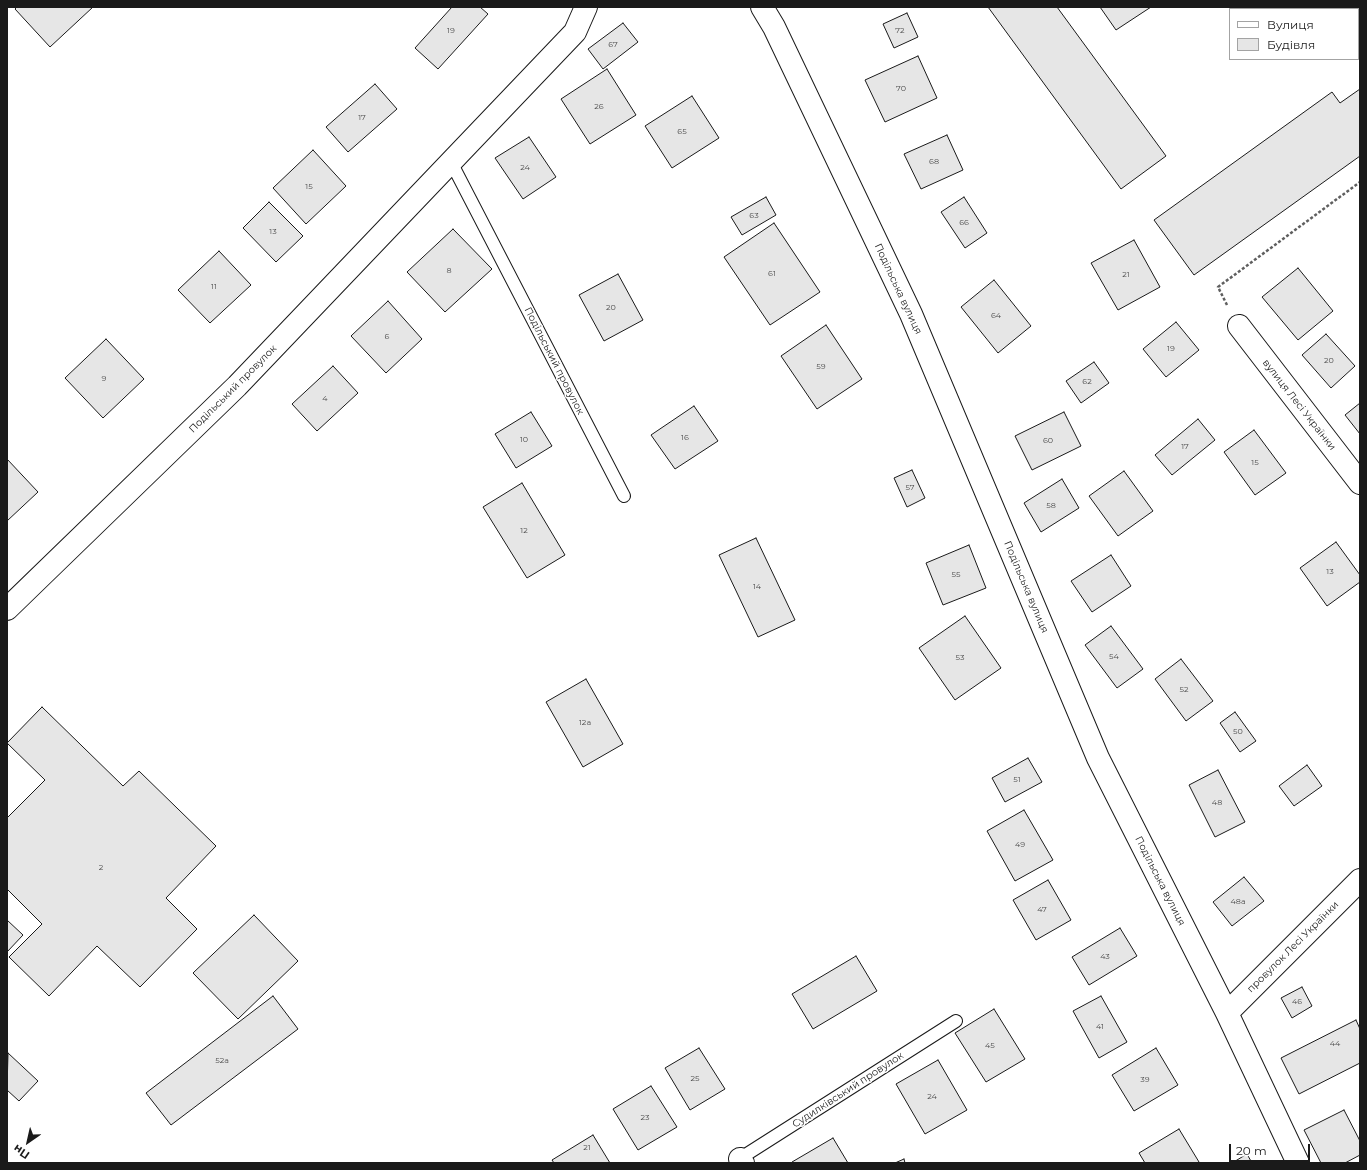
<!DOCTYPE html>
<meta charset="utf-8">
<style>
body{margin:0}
#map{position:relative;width:1367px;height:1170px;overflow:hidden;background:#fff;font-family:Montserrat,sans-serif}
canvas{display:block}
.frame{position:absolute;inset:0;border:8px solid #1a1a1a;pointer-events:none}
.legend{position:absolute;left:1229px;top:8px;width:130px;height:52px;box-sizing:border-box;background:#fff;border:1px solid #a3a3a3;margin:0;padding:5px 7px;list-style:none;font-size:12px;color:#1a1a1a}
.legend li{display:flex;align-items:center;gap:8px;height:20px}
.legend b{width:20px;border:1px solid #a3a3a3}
.north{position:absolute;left:8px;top:1122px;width:40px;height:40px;-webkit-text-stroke:3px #fff;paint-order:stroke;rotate:214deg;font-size:11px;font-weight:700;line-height:16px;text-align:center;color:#1a1a1a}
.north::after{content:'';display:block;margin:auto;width:14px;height:18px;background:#1a1a1a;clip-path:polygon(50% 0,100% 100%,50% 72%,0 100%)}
.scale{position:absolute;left:1229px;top:1144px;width:81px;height:18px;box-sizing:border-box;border:2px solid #1a1a1a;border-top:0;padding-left:5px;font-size:12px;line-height:14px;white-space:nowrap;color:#1a1a1a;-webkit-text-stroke:3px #fff;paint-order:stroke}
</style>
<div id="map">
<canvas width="1367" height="1170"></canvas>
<div class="frame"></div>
<ul class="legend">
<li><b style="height:5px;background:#fff"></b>Вулиця</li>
<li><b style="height:11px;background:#e6e6e6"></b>Будівля</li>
</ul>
<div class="north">Пн</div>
<div class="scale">20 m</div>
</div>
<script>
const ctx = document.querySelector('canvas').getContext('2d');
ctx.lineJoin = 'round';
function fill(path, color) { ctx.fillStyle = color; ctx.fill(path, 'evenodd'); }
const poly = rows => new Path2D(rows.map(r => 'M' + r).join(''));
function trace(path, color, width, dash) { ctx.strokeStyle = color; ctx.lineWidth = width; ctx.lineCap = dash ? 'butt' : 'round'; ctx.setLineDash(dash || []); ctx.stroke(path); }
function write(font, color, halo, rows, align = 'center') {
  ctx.font = font + ' Montserrat,sans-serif'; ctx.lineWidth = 3; ctx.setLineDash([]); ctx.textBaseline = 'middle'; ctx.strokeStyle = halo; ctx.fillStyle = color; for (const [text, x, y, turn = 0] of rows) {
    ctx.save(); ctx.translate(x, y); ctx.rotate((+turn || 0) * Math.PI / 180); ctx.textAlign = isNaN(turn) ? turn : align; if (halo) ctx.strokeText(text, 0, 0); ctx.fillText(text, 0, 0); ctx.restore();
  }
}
const building = poly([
 [17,7,93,7,50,47,15,9,17,7],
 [452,7,480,7,488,14,438,69,415,48,452,7],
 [988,7,1057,7,1166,156,1121,189,988,7],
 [1100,7,1151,7,1116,30,1100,7],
 [1245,7,1272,7,1270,9,1247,9,1245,7],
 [907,13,918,37,894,48,883,24,907,13],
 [623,23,638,42,603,69,588,49,623,23],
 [918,56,937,98,885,122,865,80,918,56],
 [607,69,636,115,590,144,561,99,607,69],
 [375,84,397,109,348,152,326,127,375,84],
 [1360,89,1360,156,1194,275,1154,220,1332,92,1340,103,1360,89],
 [692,96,719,138,672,168,645,126,692,96],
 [947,135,963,170,921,189,904,154,947,135],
 [529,137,556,177,523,199,495,158,529,137],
 [313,150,346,186,306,224,273,188,313,150],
 [766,197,776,215,742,235,731,217,766,197],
 [964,197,987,233,965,248,941,212,964,197],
 [269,202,303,236,276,262,243,228,269,202],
 [774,223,820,292,770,325,724,257,774,223],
 [453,229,492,269,445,312,407,272,453,229],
 [1134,240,1160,287,1118,310,1091,263,1134,240],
 [219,251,251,285,210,323,178,290,219,251],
 [1298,268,1333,311,1298,340,1262,297,1298,268],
 [618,274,643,320,604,341,579,295,618,274],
 [994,280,1031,326,998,353,961,307,994,280],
 [388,301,422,339,386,373,351,336,388,301],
 [1176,322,1199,350,1166,377,1143,349,1176,322],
 [826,325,862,379,817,409,781,356,826,325],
 [1326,334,1355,366,1331,388,1302,355,1326,334],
 [106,339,144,379,103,418,65,378,106,339],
 [1094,362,1109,383,1081,403,1066,381,1094,362],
 [333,366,358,393,317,431,292,404,333,366],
 [1360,403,1360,434,1345,415,1360,403],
 [694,406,718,441,675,469,651,435,694,406],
 [531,412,552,446,516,468,495,434,531,412],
 [1064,412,1081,446,1032,470,1015,436,1064,412],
 [1198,419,1215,440,1172,475,1155,455,1198,419],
 [1254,430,1286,473,1255,495,1224,452,1254,430],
 [7,459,38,492,7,521,7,459],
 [912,470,925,498,907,507,894,478,912,470],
 [1124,471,1153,511,1118,536,1089,496,1124,471],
 [1062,479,1079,508,1041,532,1024,503,1062,479],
 [522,483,565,555,527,578,483,507,522,483],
 [756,538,795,620,758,637,719,555,756,538],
 [1336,542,1360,575,1360,582,1327,606,1300,568,1336,542],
 [969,545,986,588,943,605,926,563,969,545],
 [1111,555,1131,586,1092,612,1071,581,1111,555],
 [965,616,1001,668,955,700,919,648,965,616],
 [1111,626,1143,669,1117,688,1085,645,1111,626],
 [1181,659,1213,701,1186,721,1155,679,1181,659],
 [586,679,623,744,583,767,546,702,586,679],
 [42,707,123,786,139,771,216,846,166,898,197,929,140,987,97,946,49,996,9,957,42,924,7,889,7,818,45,780,7,743,42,707],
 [1235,712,1256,741,1240,752,1220,723,1235,712],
 [1028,758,1042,782,1005,802,992,778,1028,758],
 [1307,765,1322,786,1294,806,1279,786,1307,765],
 [1218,770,1245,822,1215,837,1189,785,1218,770],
 [1024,810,1053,860,1015,881,987,831,1024,810],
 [1244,877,1264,901,1232,926,1213,902,1244,877],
 [1048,880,1071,920,1036,940,1013,900,1048,880],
 [254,915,298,961,238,1019,193,973,254,915],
 [7,920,23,935,7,952,7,920],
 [1120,928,1137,956,1089,985,1072,957,1120,928],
 [856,956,877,991,813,1029,792,994,856,956],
 [1302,987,1312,1006,1292,1018,1281,998,1302,987],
 [273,996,298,1029,171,1125,146,1093,273,996],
 [1101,996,1127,1042,1099,1058,1073,1011,1101,996],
 [994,1009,1025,1059,986,1082,955,1033,994,1009],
 [1356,1020,1360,1029,1360,1063,1299,1094,1281,1058,1356,1020],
 [699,1048,725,1089,690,1110,665,1068,699,1048],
 [1156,1048,1178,1085,1134,1111,1112,1075,1156,1048],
 [8,1053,38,1081,19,1101,7,1090,8,1053],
 [938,1060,967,1110,925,1134,896,1084,938,1060],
 [651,1086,677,1127,638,1150,613,1109,651,1086],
 [1344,1110,1360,1141,1360,1155,1345,1163,1321,1163,1304,1130,1344,1110],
 [1179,1129,1199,1162,1197,1163,1145,1163,1139,1153,1179,1129],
 [593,1135,610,1163,554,1163,552,1160,593,1135],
 [833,1138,848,1163,793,1163,792,1162,833,1138],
 [1247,1154,1252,1163,1232,1163,1247,1154],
 [904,1159,905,1163,895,1163,904,1159]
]);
fill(building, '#e6e6e6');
trace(building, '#1a1a1a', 1);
const service = poly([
 [451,162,624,496],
 [736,1161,956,1021]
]);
const minor = poly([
 [762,7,774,27,911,314,1098,758,1227,1013,1298,1163],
 [1239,326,1360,483],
 [7,609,237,386,575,32,586,7],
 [1227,1013,1360,880],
 [740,1159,743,1163]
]);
trace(service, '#1a1a1a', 14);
trace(minor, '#1a1a1a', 24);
trace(poly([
 [1227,305,1218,287,1360,182]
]), '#5f5f5f', 2.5, [3, 2]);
trace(service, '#fff', 12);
trace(minor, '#fff', 22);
write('8px', '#4d4d4d', null, [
 ["19",451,31],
 ["72",900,31],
 ["67",613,45],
 ["70",901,89],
 ["26",599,107],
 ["17",362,118],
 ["65",682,132],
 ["68",934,162],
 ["24",525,168],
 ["15",309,187],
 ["63",754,216],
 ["66",964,223],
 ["13",273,232],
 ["8",449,271],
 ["61",772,274],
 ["21",1126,275],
 ["11",214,287],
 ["20",611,308],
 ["64",996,316],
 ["6",387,337],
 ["19",1171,349],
 ["20",1329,361],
 ["59",821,367],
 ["9",104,379],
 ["62",1087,382],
 ["4",325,399],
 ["16",685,438],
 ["10",524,440],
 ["60",1048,441],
 ["17",1185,447],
 ["15",1255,463],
 ["57",910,488],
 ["58",1051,506],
 ["12",524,531],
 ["13",1330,572],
 ["55",956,575],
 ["14",757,587],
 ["54",1114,657],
 ["53",960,658],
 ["52",1184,690],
 ["12а",585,723],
 ["50",1238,732],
 ["51",1017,780],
 ["48",1217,803],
 ["49",1020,845],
 ["2",101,868],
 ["48а",1238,902],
 ["47",1042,910],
 ["43",1105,957],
 ["46",1297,1002],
 ["41",1100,1027],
 ["44",1335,1044],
 ["45",990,1046],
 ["52а",222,1061],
 ["25",695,1079],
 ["39",1145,1080],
 ["24",932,1097],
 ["23",645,1118],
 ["21",587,1148]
]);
write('10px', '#1a1a1a', '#fff', [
 ["Подільська вулиця",898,289,65],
 ["Подільський провулок",554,361,63],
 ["Подільський провулок",233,389,-45],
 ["вулиця Лесі Українки",1299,405,52],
 ["Подільська вулиця",1026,587,67],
 ["Подільська вулиця",1160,881,63],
 ["провулок Лесі Українки",1293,947,-45],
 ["Судилківський провулок",848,1090,-33]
]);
</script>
